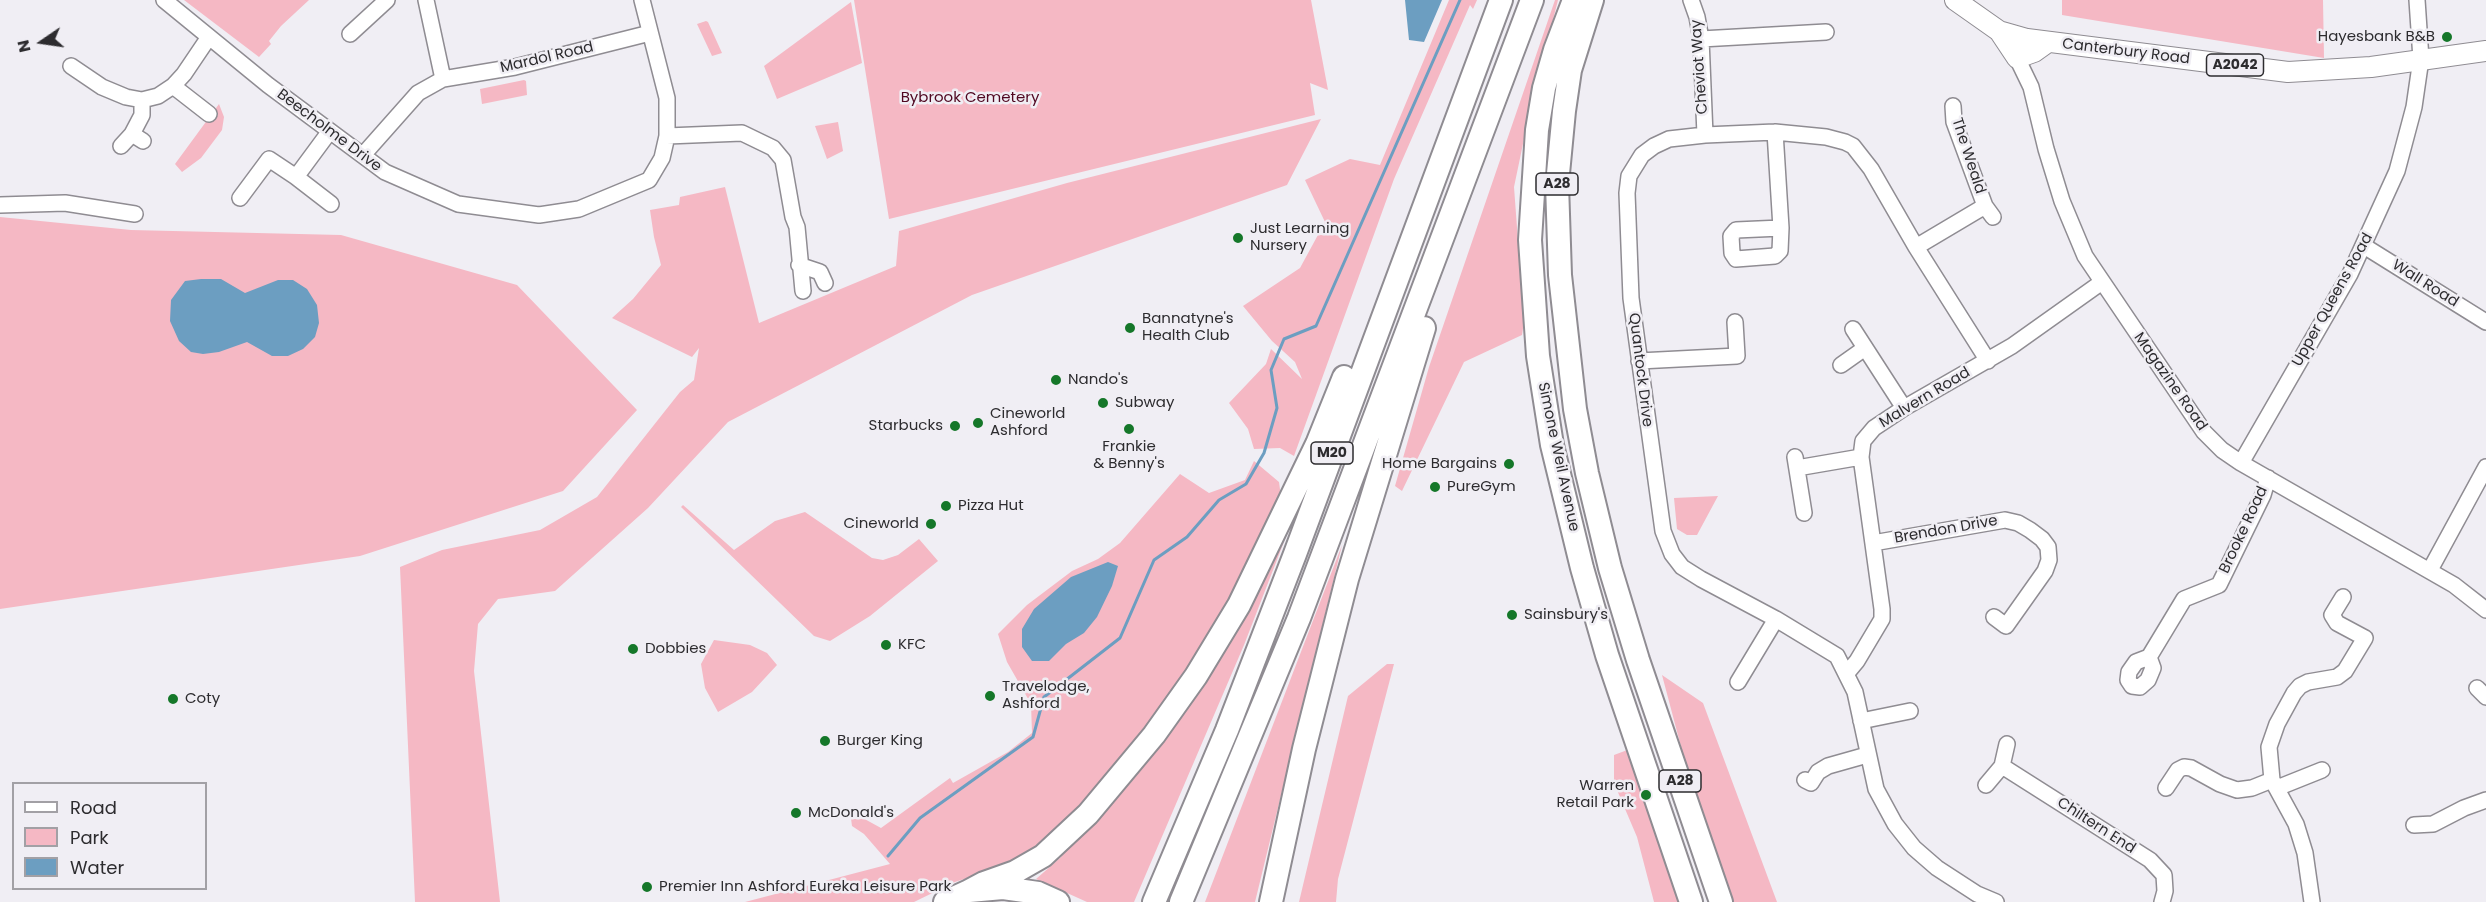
<!DOCTYPE html>
<style>
body{margin:0}
#map{position:relative;width:2486px;height:902px;overflow:hidden;background:#f0eef4;font-family:Poppins,sans-serif}
canvas{display:block}
.legend{position:absolute;left:12px;top:782px;width:195px;height:108px;box-sizing:border-box;background:#f0eef4;border:2px solid #a2a0a5;margin:0;padding:8px 10px;list-style:none;font-size:18px;color:#2d2c2f}
.legend li{display:flex;align-items:center;gap:12px;height:30px}
.legend b{width:30px;border:2px solid #a2a0a5}
.north{position:absolute;left:12px;top:12px;width:60px;height:60px;-webkit-text-stroke:4px #f0eef4;paint-order:stroke;rotate:257deg;font-size:16px;font-weight:700;line-height:24px;text-align:center;color:#2d2c2f}
.north::after{content:'';display:block;margin:auto;width:21px;height:27px;background:#2d2c2f;clip-path:polygon(50% 0,100% 100%,50% 72%,0 100%)}
</style>
<div id="map">
<canvas width="2486" height="902"></canvas>
<ul class="legend">
<li><b style="height:8px;background:#fff"></b>Road</li>
<li><b style="height:16px;background:#f5b8c4"></b>Park</li>
<li><b style="height:16px;background:#6c9ec1"></b>Water</li>
</ul>
<div class="north">N</div>
</div>
<script>
const ctx = document.querySelector('canvas').getContext('2d');
ctx.lineJoin = 'round';
function fill(path, color) { ctx.fillStyle = color; ctx.fill(path, 'evenodd'); }
const poly = rows => new Path2D(rows.map(r => 'M' + r).join(''));
function trace(path, color, width, dash) { ctx.strokeStyle = color; ctx.lineWidth = width; ctx.lineCap = dash ? 'butt' : 'round'; ctx.setLineDash(dash || []); ctx.stroke(path); }
function write(font, color, halo, rows, align = 'center') {
  ctx.font = font + ' Poppins,sans-serif'; ctx.lineWidth = 5; ctx.setLineDash([]); ctx.textBaseline = 'middle'; ctx.strokeStyle = halo; ctx.fillStyle = color; for (const [text, x, y, turn = 0] of rows) {
    ctx.save(); ctx.translate(x, y); ctx.rotate((+turn || 0) * Math.PI / 180); ctx.textAlign = isNaN(turn) ? turn : align; if (halo) ctx.strokeText(text, 0, 0); ctx.fillText(text, 0, 0); ctx.restore();
  }
}
fill(poly([
 [184,0,309,0,281,26,269,41,271,44,259,57],
 [854,0,1311,0,1328,90,1310,83,1315,115,889,219],
 [1449,0,1477,0,1473,9,1470,5,1394,179,1294,456,1280,448,1254,449,1248,429,1229,403,1266,364,1271,349,1302,379,1295,362,1272,341,1243,306,1300,268,1325,222,1305,180,1350,159,1380,165],
 [1555,0,1558,0,1529,115,1514,187,1524,322,1522,335,1464,362,1402,491,1395,486,1429,367],
 [2062,0,2323,0,2324,58,2062,15],
 [851,2,862,63,777,99,764,66],
 [706,21,708,22,722,53,712,56,697,24],
 [524,80,526,81,527,95,482,104,480,89],
 [219,104,224,117,222,130,201,158,182,172,175,164],
 [1321,119,1287,185,972,295,728,422,648,508,555,591,498,599,478,624,474,671,500,902,415,902,400,567,442,550,540,530,597,497,680,392,694,380,699,348,692,357,612,318,633,299,661,265,654,237,650,210,679,205,680,197,725,187,759,323,896,266,899,231,1067,183],
 [838,122,843,151,827,159,815,126],
 [0,217,131,230,341,235,517,285,637,410,563,491,360,556,0,609],
 [1254,461,1279,482,1282,504,1233,600,1144,734,1091,797,1048,841,1019,861,955,882,914,902,745,902,890,864,864,834,852,826,850,811,881,828,950,778,953,783,1008,752,1032,733,1031,704,1007,662,998,634,1027,605,1072,571,1098,559,1120,543,1180,474,1209,493,1245,480],
 [1718,496,1697,535,1687,535,1677,529,1674,498],
 [683,505,734,550,775,521,805,512,872,558,883,560,898,555,919,539,938,561,870,616,830,641,814,636,681,507],
 [1292,521,1244,645,1134,902,1087,902,1036,879,1060,858,1139,769],
 [1342,545,1255,902,1205,902],
 [714,640,750,645,767,653,777,665,752,692,718,712,705,688,701,664],
 [1387,664,1394,664,1338,879,1336,902,1299,902,1348,696],
 [1662,675,1703,703,1777,902,1730,902,1701,822],
 [1630,749,1643,798,1660,833,1682,902,1654,902,1637,837,1614,783,1614,755]
]), '#f5b8c4');
fill(poly([
 [1405,0,1442,0,1424,42,1409,40],
 [201,279,221,279,245,293,278,280,293,280,307,289,317,305,319,323,315,337,303,349,288,356,272,356,247,342,219,352,203,354,191,352,179,341,170,321,171,300,185,281],
 [1108,562,1118,566,1112,586,1097,617,1084,633,1066,644,1049,661,1032,661,1022,647,1022,629,1034,609,1071,577]
]), '#6c9ec1');
trace(poly([
 [888,856,920,818,1033,737,1044,697,1120,638,1154,560,1187,537,1219,500,1246,484,1264,453,1277,408,1271,370,1284,339,1316,326,1460,0]
]), '#6c9ec1', 3);
const minor = poly([
 [164,0,268,85,385,172,458,204,539,215,579,209,649,180,662,158,667,136,667,98,642,0],
 [426,0,443,79],
 [1691,0,1697,17,1701,39,1705,135],
 [350,34,387,0],
 [1701,39,1826,32],
 [2017,58,2031,87,2046,149,2062,201,2085,256,2204,432,2222,450,2241,463,2454,585,2486,610],
 [71,66,102,87,126,97,142,100],
 [173,86,209,114],
 [1953,106,1954,122,1985,206,1993,217],
 [1775,132,1781,228],
 [667,136,742,133,773,148,783,160,793,217,797,227,803,291],
 [143,141,132,134,142,115,142,100,158,96,173,86,184,74,209,37],
 [121,146,132,134],
 [363,155,418,93,443,79,515,67,650,33],
 [296,177,331,204],
 [240,198,269,159,296,177,330,131],
 [0,205,65,203,135,214],
 [1781,228,1780,251,1775,256,1736,259,1732,253,1731,236,1736,230,1781,228],
 [2364,246,2486,322],
 [1916,247,1985,206],
 [799,265,820,272,825,283],
 [1853,329,1904,408],
 [1639,361,1737,356,1735,322],
 [1988,361,1916,247,1871,169,1853,146,1845,142,1826,137,1775,132,1705,135,1669,139,1654,146,1642,155,1629,176,1627,193,1631,298,1663,531,1672,554,1682,567,1701,579,1776,619,1837,656,1855,692,1876,789,1895,824,1914,848,1937,868,1977,894,1996,902],
 [1841,365,1865,348],
 [1795,457,1804,513],
 [2241,463,2350,274,2397,171,2414,107,2421,59,2417,0],
 [1797,468,1861,457],
 [1873,543,2005,520,2018,523,2030,530,2042,539,2048,547,2049,560,2045,571,2006,626,1994,617],
 [2430,570,2486,467],
 [2149,657,2153,668,2148,680,2140,687,2132,686,2128,680,2129,672,2136,662,2149,657,2184,599,2219,585,2263,495,2268,478],
 [1847,673,1857,661,1882,619,1882,609,1861,457,1863,441,1874,428,1904,408,2012,346,2102,282],
 [1738,682,1776,619],
 [2477,688,2486,697],
 [1861,721,1910,711],
 [2002,766,2150,860,2164,875,2165,891,2162,902],
 [1805,780,1811,783,1818,772,1828,766,1867,755],
 [1986,785,2002,766,2007,744],
 [2166,788,2178,770,2184,767,2191,768,2220,784,2237,790,2252,788,2272,780],
 [2277,788,2322,770],
 [2414,825,2433,824,2464,808,2486,800],
 [2312,902,2305,853,2296,824,2272,780,2269,747,2277,724,2294,693,2300,686,2308,682,2337,677,2345,671,2365,638,2337,623,2332,615,2343,597]
]);
const major = poly([
 [1955,0,1999,31,2027,39,2288,72,2371,67,2486,51],
 [1999,31,2017,58,2034,52,2048,42]
]);
const highway = poly([
 [1574,0,1555,50,1544,88,1537,130,1530,240,1538,356,1552,445,1582,568,1607,655,1691,902],
 [1592,0,1570,70,1564,111,1557,184,1560,275,1575,409,1587,473,1610,568,1638,660,1721,902],
 [969,891,984,883,1015,872,1043,856,1088,814,1154,735,1196,676,1239,605,1317,444,1344,377],
 [945,902,969,891,1003,888,1038,893,1058,902],
 [1154,902,1227,730,1295,554,1501,0],
 [1181,902,1299,618,1532,0],
 [1271,902,1304,749,1347,579,1424,328]
]);
trace(minor, '#8f8c92', 18);
trace(major, '#8f8c92', 22);
trace(highway, '#8f8c92', 26);
trace(minor, '#fff', 15);
trace(major, '#fff', 20);
trace(highway, '#fff', 22);
for (const [x, y, r, color] of [
 [2447,37,6,"#157729"],
 [1238,238,6,"#157729"],
 [1130,328,6,"#157729"],
 [1056,380,6,"#157729"],
 [1103,403,6,"#157729"],
 [978,423,6,"#157729"],
 [955,426,6,"#157729"],
 [1129,429,6,"#157729"],
 [1509,464,6,"#157729"],
 [1435,487,6,"#157729"],
 [946,506,6,"#157729"],
 [931,524,6,"#157729"],
 [1512,615,6,"#157729"],
 [886,645,6,"#157729"],
 [633,649,6,"#157729"],
 [990,696,6,"#157729"],
 [173,699,6,"#157729"],
 [825,741,6,"#157729"],
 [1646,795,6,"#157729"],
 [796,813,6,"#157729"],
 [647,887,6,"#157729"]
]) { const dot = new Path2D(); dot.arc(x, y, r, 0, 2 * Math.PI); ctx.fillStyle = color; ctx.fill(dot); trace(dot, '#f0eef4', 2); }
for (const [x, y, w] of [
 [2235,65,57],
 [1557,184,42],
 [1332,453,42],
 [1680,781,42]
]) { const box = new Path2D(); box.roundRect(x - w / 2, y - 11, w, 22, 4.5); ctx.fillStyle = '#f0eef4'; ctx.fill(box); trace(box, '#2d2c2f', 1.5); }
write('bold 14px', '#2d2c2f', null, [
 ["A2042",2235,65],
 ["A28",1557,184],
 ["M20",1332,453],
 ["A28",1680,781]
]);
write('15px', '#2d2c2f', '#f0eef4', [
 ["Hayesbank B&B",2435,37,"right"],
 ["Just Learning",1250,229],
 ["Nursery",1250,246],
 ["Bannatyne's",1142,319],
 ["Health Club",1142,336],
 ["Nando's",1068,380],
 ["Subway",1115,403],
 ["Cineworld",990,414],
 ["Ashford",990,431],
 ["Starbucks",943,426,"right"],
 ["Frankie",1129,447,"center"],
 ["& Benny's",1129,464,"center"],
 ["Home Bargains",1497,464,"right"],
 ["PureGym",1447,487],
 ["Pizza Hut",958,506],
 ["Cineworld",919,524,"right"],
 ["Sainsbury's",1524,615],
 ["KFC",898,645],
 ["Dobbies",645,649],
 ["Travelodge,",1002,687],
 ["Ashford",1002,704],
 ["Coty",185,699],
 ["Burger King",837,741],
 ["Warren",1634,786,"right"],
 ["Retail Park",1634,803,"right"],
 ["McDonald's",808,813],
 ["Premier Inn Ashford Eureka Leisure Park",659,887]
], 'left');
write('15px', '#2d2c2f', '#f0eef4', [
 ["Canterbury Road",2126,52,7],
 ["Mardol Road",547,58,-13],
 ["Cheviot Way",1700,67,-94],
 ["Beecholme Drive",329,131,37],
 ["The Weald",1968,156,72],
 ["Wall Road",2425,284,32],
 ["Upper Queens Road",2333,300,-61],
 ["Quantock Drive",1640,370,83],
 ["Magazine Road",2170,382,55],
 ["Malvern Road",1925,398,-31],
 ["Simone Weil Avenue",1558,457,78],
 ["Brendon Drive",1946,530,-10],
 ["Brooke Road",2244,530,-65],
 ["Chiltern End",2096,826,33]
]);
write('15px', '#500721', '#f0eef4', [
 ["Bybrook Cemetery",970,98]
]);
</script>
